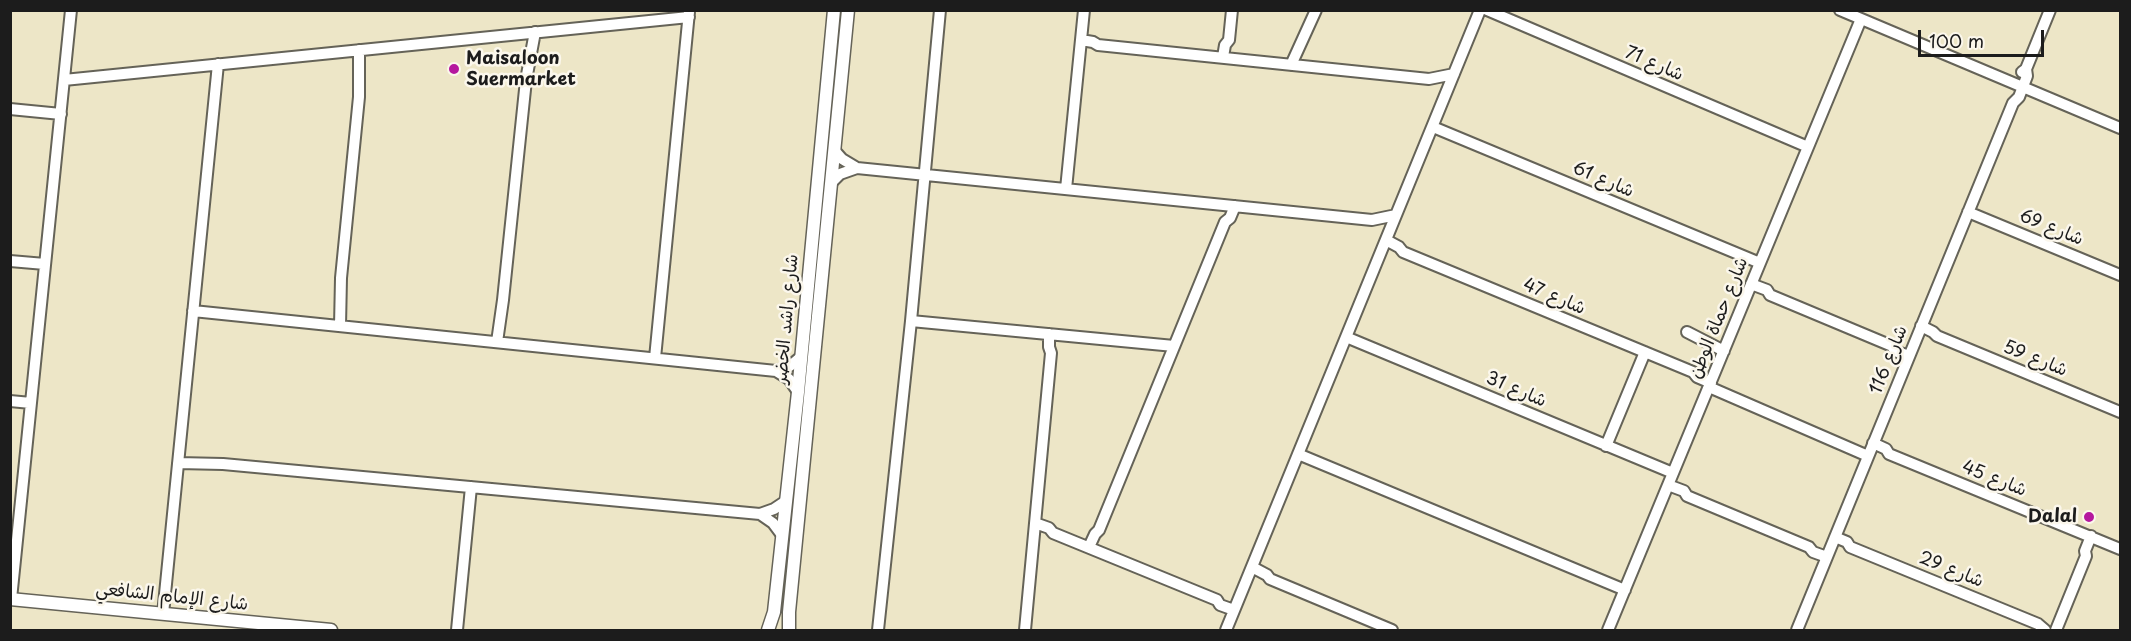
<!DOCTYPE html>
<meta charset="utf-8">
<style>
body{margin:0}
#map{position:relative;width:2131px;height:641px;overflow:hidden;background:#ede6c7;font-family:"Playpen Sans",sans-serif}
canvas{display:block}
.frame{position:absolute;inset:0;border:12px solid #1c1c1c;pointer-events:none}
.scale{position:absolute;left:1918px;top:30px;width:126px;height:27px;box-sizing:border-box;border:3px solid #1c1c1c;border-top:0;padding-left:8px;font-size:18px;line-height:21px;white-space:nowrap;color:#1c1c1c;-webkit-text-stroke:4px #fbf7ec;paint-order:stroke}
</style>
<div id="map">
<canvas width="2131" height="641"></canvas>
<div class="frame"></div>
<div class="scale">100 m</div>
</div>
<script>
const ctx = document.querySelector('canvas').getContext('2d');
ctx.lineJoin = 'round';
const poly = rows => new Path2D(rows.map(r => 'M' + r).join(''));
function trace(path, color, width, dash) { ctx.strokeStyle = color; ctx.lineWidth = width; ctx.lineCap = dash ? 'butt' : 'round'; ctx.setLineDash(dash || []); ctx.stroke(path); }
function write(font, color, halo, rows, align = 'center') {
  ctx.font = font + ' "Playpen Sans","Playpen Sans Arabic",sans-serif'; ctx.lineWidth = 5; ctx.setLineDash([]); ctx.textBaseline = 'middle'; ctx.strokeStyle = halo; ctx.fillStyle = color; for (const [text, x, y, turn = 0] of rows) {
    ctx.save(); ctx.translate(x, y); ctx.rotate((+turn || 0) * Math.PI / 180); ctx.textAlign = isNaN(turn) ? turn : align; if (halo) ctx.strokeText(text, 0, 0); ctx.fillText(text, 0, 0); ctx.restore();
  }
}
const minor = poly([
 [1487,10,1808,147],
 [1840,10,2120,128],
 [1081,40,1093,42,1098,45,1429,79,1454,74],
 [1223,57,1225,45,1229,40,1232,10],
 [1291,65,1316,10],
 [2022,72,2026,69,2050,10],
 [64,80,689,17],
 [10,109,61,114],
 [1433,127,1760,263],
 [834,150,842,159,857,168,1372,220,1396,215],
 [831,183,840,174,857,168],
 [1066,189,1084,10],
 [1968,212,2120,275],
 [1386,240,1399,247,1403,252,1693,372,1697,377,1711,383],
 [10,261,45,264],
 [1751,284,1767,290,1770,295,1892,346,1895,351,1909,356],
 [193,311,776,371,789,379,798,392],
 [911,321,1174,346],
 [340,326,341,278,359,97,359,50],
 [1921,326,1933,332,1937,336,2120,412],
 [1687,332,1724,351],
 [1346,337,1673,473],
 [497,342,503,300,526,80,535,32],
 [655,358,689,12],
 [776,371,790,366,802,356],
 [1709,387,1868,456],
 [10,401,31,403],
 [1873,443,1886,449,1889,454,2120,549],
 [1606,446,1645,352],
 [1298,454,1625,590],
 [178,463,223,464,760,514,774,509,786,501],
 [1668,485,1684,491,1687,496,1809,547,1813,552,1827,557],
 [760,514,773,523,782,535],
 [1035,523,1049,528,1053,533,1217,600,1220,605,1234,610],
 [1835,537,1847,542,1850,547,2038,624,2045,630],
 [1089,547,1095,534,1099,530,1225,222,1230,218,1235,206],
 [1252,567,1267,575,1270,579,1392,630],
 [11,599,71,10],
 [163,614,218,64],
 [457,630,471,487],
 [878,630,911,321,940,10],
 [1025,630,1051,353,1049,347,1049,334],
 [1226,630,1480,10],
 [1608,630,1861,19],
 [1797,630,2013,103,2019,97,2027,76,2026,69],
 [2056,630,2086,556,2085,551,2091,536]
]);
const tertiary = poly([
 [10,599,331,630],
 [768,630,774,612,798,392,834,10],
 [789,630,789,612,848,10]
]);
trace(minor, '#656358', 14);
trace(tertiary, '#656358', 15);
trace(minor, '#fff', 10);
trace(tertiary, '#fff', 12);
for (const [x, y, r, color] of [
 [454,69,6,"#b5179e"],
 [2089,517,6,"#b5179e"]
]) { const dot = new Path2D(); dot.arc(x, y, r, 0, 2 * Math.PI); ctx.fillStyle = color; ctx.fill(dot); trace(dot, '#fbf7ec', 2); }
write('bold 18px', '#1c1c1c', '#fbf7ec', [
 ["Maisaloon",466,59],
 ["Suermarket",466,80],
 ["Dalal",2077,517,"right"]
], 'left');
write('18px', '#1c1c1c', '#fbf7ec', [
 ["شارع 71",1654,64,23],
 ["شارع 61",1603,180,23],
 ["شارع 69",2051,228,22],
 ["شارع 47",1554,297,23],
 ["شارع حماة الوطن",1719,318,-68],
 ["شارع راشد الخضر",787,319,-85],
 ["شارع 59",2035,359,22],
 ["شارع 116",1889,360,-68],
 ["شارع 31",1516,390,23],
 ["شارع 45",1994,479,22],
 ["شارع 29",1951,570,22],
 ["شارع الإمام الشافعي",172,597,6]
]);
</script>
